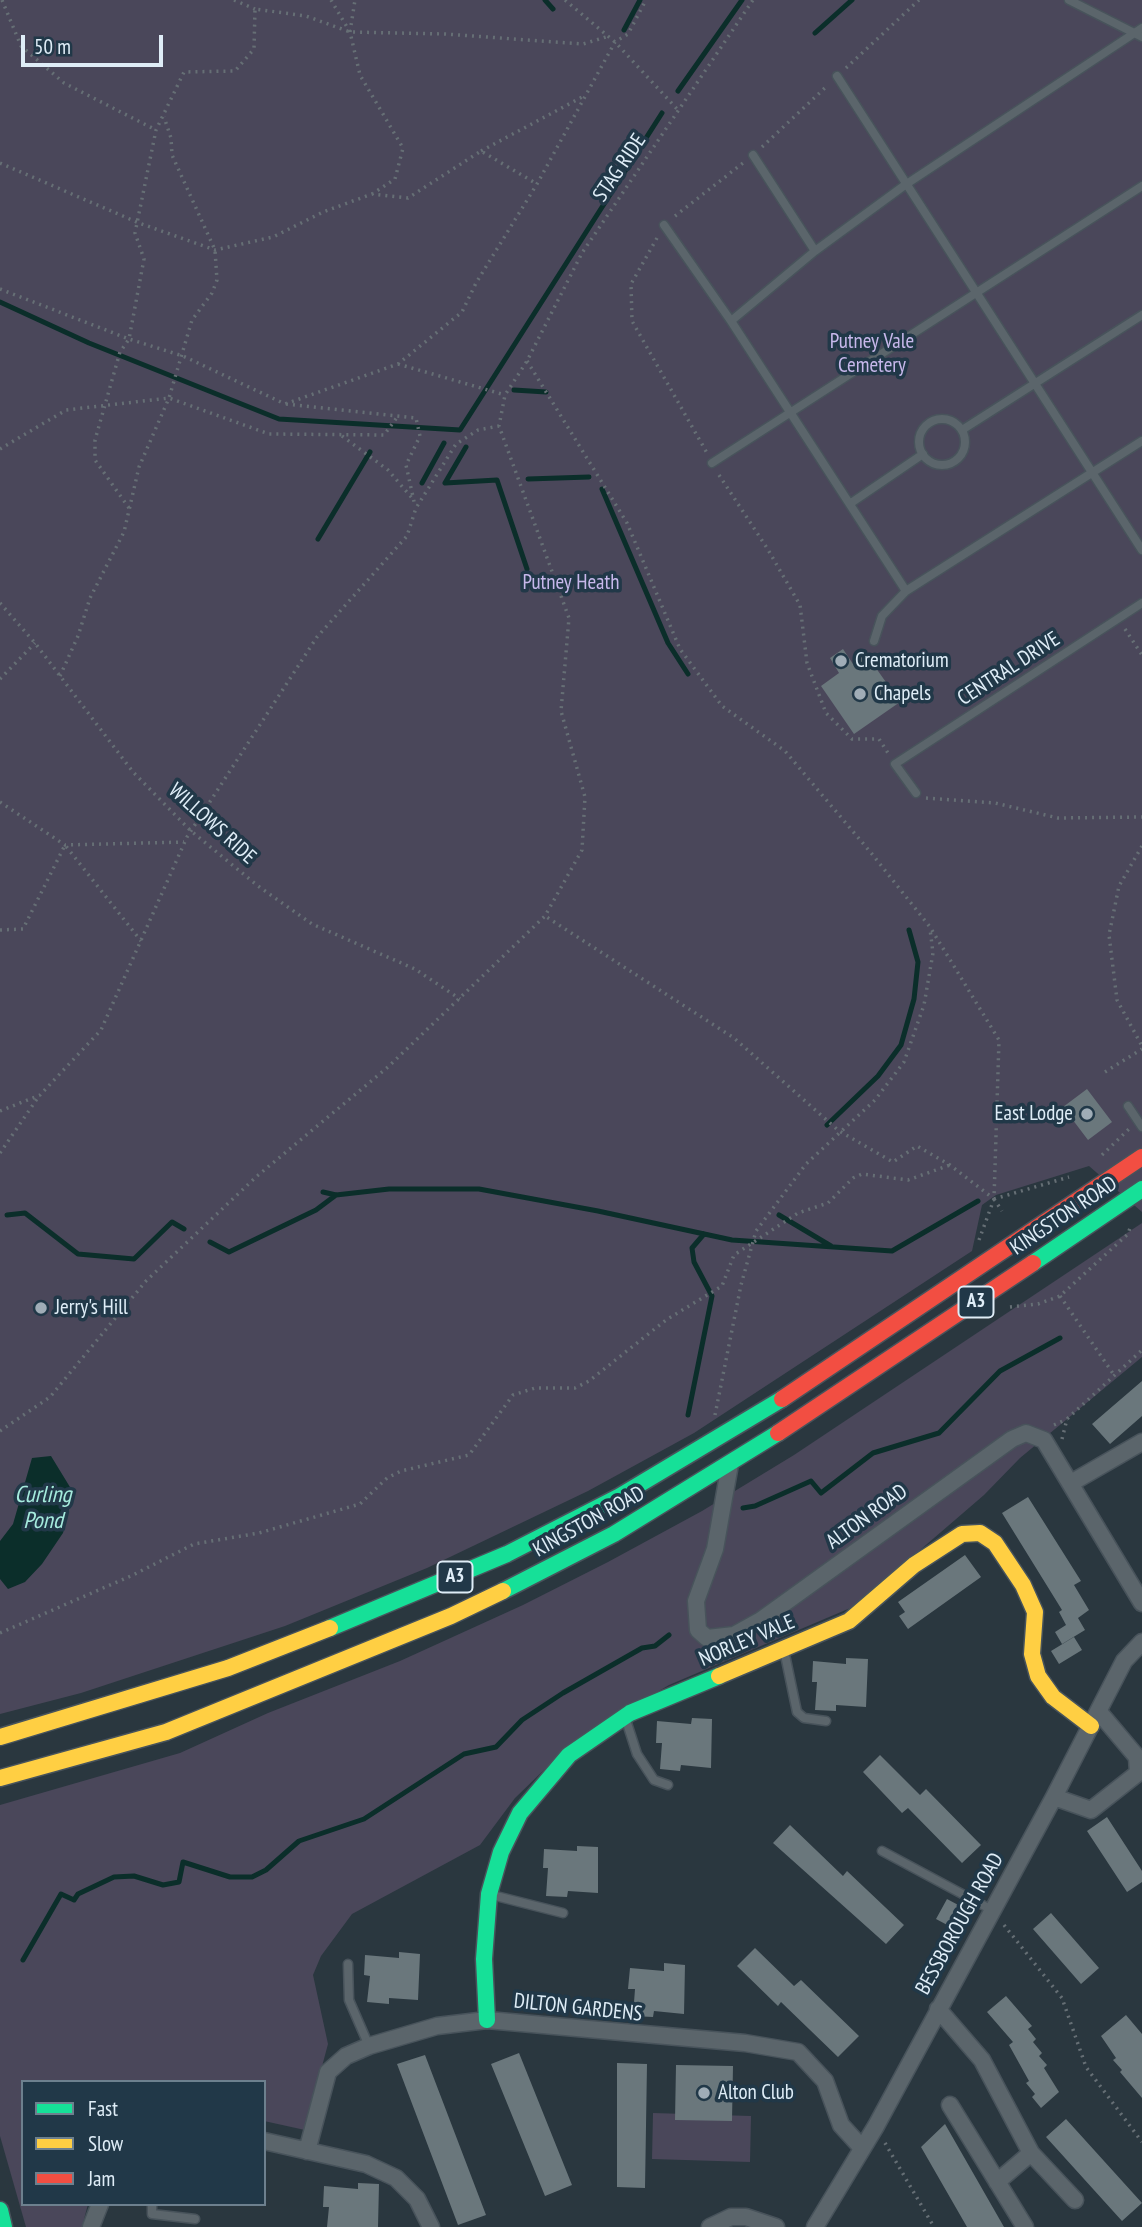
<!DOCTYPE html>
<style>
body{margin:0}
#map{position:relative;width:1142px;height:2227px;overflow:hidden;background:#2a373f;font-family:"PT Sans Narrow",sans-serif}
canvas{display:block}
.legend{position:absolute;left:21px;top:2080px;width:245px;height:126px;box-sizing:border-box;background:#213848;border:2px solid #6d808e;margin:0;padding:9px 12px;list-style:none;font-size:21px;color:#dfedf7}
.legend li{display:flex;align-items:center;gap:14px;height:35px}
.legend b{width:35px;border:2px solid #6d808e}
.scale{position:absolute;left:21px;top:35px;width:142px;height:32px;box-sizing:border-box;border:4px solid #dfedf7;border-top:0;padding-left:9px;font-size:21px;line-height:24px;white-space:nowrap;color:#dfedf7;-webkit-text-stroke:5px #213848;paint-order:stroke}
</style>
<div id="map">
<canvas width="1142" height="2227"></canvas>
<ul class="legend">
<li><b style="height:9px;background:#16e098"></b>Fast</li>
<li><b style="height:9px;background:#ffcf43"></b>Slow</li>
<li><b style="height:9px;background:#f24e42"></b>Jam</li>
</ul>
<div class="scale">50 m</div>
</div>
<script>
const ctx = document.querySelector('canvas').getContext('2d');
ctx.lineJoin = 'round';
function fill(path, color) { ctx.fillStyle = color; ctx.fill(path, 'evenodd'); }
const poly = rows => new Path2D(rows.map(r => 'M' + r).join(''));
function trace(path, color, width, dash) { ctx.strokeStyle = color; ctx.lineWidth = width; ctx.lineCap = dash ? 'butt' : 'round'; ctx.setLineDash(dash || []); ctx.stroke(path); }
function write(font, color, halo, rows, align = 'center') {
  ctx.font = font + ' "PT Sans Narrow",sans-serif'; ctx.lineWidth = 7; ctx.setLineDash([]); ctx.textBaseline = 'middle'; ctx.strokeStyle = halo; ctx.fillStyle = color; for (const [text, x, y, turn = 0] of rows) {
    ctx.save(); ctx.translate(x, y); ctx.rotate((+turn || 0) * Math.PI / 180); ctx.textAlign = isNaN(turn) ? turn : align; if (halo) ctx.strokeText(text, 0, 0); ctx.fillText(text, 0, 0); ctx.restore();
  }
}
fill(poly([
 [0,0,1142,0,1142,1212,1089,1166,996,1195,982,1205,972,1251,694,1433,588,1491,427,1568,285,1626,81,1693,0,1714],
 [1142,1223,1142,1357,1020,1458,984,1495,855,1606,669,1685,574,1741,515,1798,480,1845,352,1914,321,1956,313,1975,328,2044,305,2130,264,2121,264,2082,23,2082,23,2204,88,2204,82,2227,26,2227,0,2136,0,1805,180,1753,268,1713,400,1661,523,1605,608,1562,702,1511,794,1455],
 [653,2113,751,2116,750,2162,652,2159]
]), '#4a475a');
fill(poly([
 [51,1456,73,1492,63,1533,42,1564,25,1582,8,1589,0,1579,0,1541,13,1524,32,1458]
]), '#0b2e2a');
trace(poly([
 [545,0,553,9],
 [624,30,640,0],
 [815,33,852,0],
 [678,91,742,0],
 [0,302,89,343,279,419,460,430,662,113],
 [514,390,546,392],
 [466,447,445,483,497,480,527,569],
 [528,479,589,477],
 [422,483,444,443],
 [602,489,668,643,688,674],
 [318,539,370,452],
 [827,1125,878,1076,901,1045,914,999,918,962,909,930],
 [323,1192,336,1195,389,1189,479,1189,598,1211,732,1240,892,1251,978,1201],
 [7,1215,25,1213,78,1254,134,1259,172,1222,184,1229],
 [779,1215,831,1246],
 [210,1242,229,1252,316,1210,336,1195],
 [688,1415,712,1296,694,1262,692,1248,704,1234],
 [743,1508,755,1506,811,1481,821,1493,873,1453,939,1433,1000,1371,1060,1338],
 [23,1960,61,1894,74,1900,78,1894,114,1877,134,1876,163,1885,179,1882,183,1862,230,1877,252,1877,266,1870,299,1841,364,1819,464,1754,496,1747,522,1720,563,1693,642,1648,655,1646,669,1635]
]), '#0b2e2a', 5);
fill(poly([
 [843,649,853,664,866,654,900,702,854,734,821,686,839,673,830,658],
 [1087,1089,1112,1122,1088,1140,1063,1107],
 [1142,1381,1142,1416,1110,1444,1092,1424],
 [1028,1497,1081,1581,1074,1585,1089,1610,1078,1618,1085,1630,1062,1644,1055,1632,1066,1625,1059,1612,1062,1610,1002,1513],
 [965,1555,981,1577,908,1629,899,1616,905,1612,898,1602],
 [1074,1637,1082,1650,1059,1664,1051,1651],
 [846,1658,868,1659,866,1707,836,1705,836,1711,815,1710,817,1682,812,1682,813,1661,846,1664],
 [692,1718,712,1719,711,1768,681,1765,680,1771,660,1769,662,1743,656,1743,657,1721,691,1724],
 [880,1755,920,1795,926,1789,981,1845,962,1863,908,1808,902,1813,863,1772],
 [1107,1817,1142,1871,1142,1882,1127,1892,1087,1831],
 [790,1825,843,1876,847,1871,904,1925,886,1944,773,1843],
 [577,1846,598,1847,598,1893,568,1891,567,1897,546,1896,548,1868,543,1868,544,1849,577,1851],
 [947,1899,962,1907,951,1927,936,1919],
 [1051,1913,1099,1968,1081,1984,1033,1929],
 [755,1948,794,1986,801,1980,859,2036,838,2057,781,2002,778,2006,737,1966],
 [399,1952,420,1954,418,2000,389,1998,389,2004,367,2002,370,1976,364,1975,365,1955,399,1958],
 [664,1963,685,1965,684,2014,654,2011,653,2017,633,2016,635,1989,628,1989,630,1968,664,1971],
 [1006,1996,1032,2026,1028,2029,1036,2039,1033,2042,1042,2053,1039,2056,1047,2065,1044,2068,1059,2092,1041,2108,1032,2097,1035,2094,1026,2083,1029,2081,1009,2045,1013,2042,987,2012],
 [1126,2015,1142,2034,1142,2098,1120,2072,1122,2070,1113,2060,1116,2058,1101,2036],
 [519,2053,572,2185,545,2196,491,2064],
 [425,2055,486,2215,458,2225,397,2064],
 [617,2063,647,2064,645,2188,617,2187],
 [676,2065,733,2066,732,2121,675,2120],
 [1066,2119,1142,2203,1122,2221,1046,2137],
 [945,2124,1004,2227,967,2227,921,2147],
 [358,2183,379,2184,378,2227,327,2227,329,2207,323,2207,324,2186,358,2189]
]), '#6a777c');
const lane = poly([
 [1069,0,1142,37],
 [837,76,1142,550],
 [753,155,815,251],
 [664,225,731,321,906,591,1142,441],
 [731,321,815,251,905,185,1142,28],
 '919 442a23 23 0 1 1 46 0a23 23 0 1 1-46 0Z',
 [962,430,1142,315],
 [712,463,1142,186],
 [851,503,923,454],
 [874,641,882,616,906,591],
 [916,793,895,764,1142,603],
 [1128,1106,1142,1127],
 [784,1650,797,1712,804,1718,826,1721],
 [625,1717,637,1754,654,1780,668,1785],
 [882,1851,992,1910],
 [492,1895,563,1913],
 [348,1964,349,2000,369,2046],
 [152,2204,152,2214,195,2219]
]);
const street = poly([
 [730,1464,715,1549,696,1601,698,1630,707,1638,734,1635,761,1620,1012,1439,1026,1433,1044,1440,1142,1603],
 [1071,1483,1142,1442],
 [1054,1797,1091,1810,1138,1773,1137,1757,1099,1712],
 [938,2009,982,2060,1031,2153,1075,2200],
 [950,2105,1025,2227],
 [264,2141,366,2164,396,2178,417,2199,431,2227],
 [307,2151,328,2072,346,2056,369,2046,437,2026,487,2020,745,2043,798,2052,825,2081,841,2125,862,2148],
 [997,2182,1031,2153],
 [91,2227,100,2204],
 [710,2227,731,2217,746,2217,776,2227],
 [815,2227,876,2126,1054,1797,1124,1661,1142,1642]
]);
const fast = poly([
 [1033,1263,1142,1189],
 [503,1591,614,1534,778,1433],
 [330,1628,507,1554,620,1496,782,1399],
 [487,2020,484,1959,489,1894,501,1852,520,1813,569,1755,630,1713,719,1676],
 [0,2210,4,2227]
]);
const slow = poly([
 [719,1676,849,1621,914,1565,962,1534,980,1533,995,1543,1023,1585,1035,1612,1032,1654,1038,1676,1053,1697,1091,1726],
 [0,1737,228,1668,330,1628],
 [0,1778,166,1732,451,1616,503,1591]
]);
const jam = poly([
 [782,1399,1142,1157],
 [778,1433,1033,1263]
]);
trace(lane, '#48535b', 11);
trace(street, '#48535b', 19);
trace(fast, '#48535b', 19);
trace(slow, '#48535b', 19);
trace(jam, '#48535b', 19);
trace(poly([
 [2,0,21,46,64,83,156,130],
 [234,0,255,9],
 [331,0,350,32,360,75,403,148,395,179,372,194],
 [565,0,615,42,678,110],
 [350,32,355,0],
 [846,68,919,0],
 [762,147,828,85],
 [481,151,584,96],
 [0,163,139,223,215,250,273,237,323,212,372,194,408,198,481,151,537,184],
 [675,216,743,163],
 [657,238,631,284,632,321,707,453],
 [0,289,129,339,183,356,285,404,398,364,462,312,476,283,537,184,615,42,628,34,646,0],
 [527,361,627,523,680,649,722,706,785,751,872,854,930,927,999,1040,994,1199,950,1165,917,1146,893,1162,839,1131,734,1038,545,916],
 [398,364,505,395],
 [286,404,416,418,420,436,406,465,415,506],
 [342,436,388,470,412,498],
 [0,449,66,410,169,398,269,434,384,435,398,416],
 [719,475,767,548,800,605,807,663,826,713,852,739,879,739,888,753],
 [129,508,95,460,95,440,120,352,129,339,144,259,135,233,156,130,184,72,235,71,254,49,255,9,306,16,350,32,445,34,583,44,606,37],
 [0,603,35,643,133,772,191,831,258,886,312,924,415,969,460,999],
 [1125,629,1142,655],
 [60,676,78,636,90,598,124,532,139,467,169,398,192,320,212,293,217,280,215,250,172,155,171,138,164,117],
 [0,679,35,643],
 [926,798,995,803,1058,818,1142,817],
 [0,802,65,845,184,842],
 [1142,846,1119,886,1109,935,1117,1000,1142,1046],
 [0,930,23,929,65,845,141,941],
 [1105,1072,1142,1049],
 [0,1111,40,1095,101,1030,187,837,317,637,407,536,416,508,456,444,478,430,499,426],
 [0,1153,39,1096],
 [1102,1155,1129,1129],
 [994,1199,1069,1177],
 [994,1199,1002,1211],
 [979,1240,994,1199],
 [1060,1296,1114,1375],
 [1010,1307,1038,1304,1060,1296,1128,1234,1131,1225],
 [715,1415,741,1285,756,1231,806,1164,875,1100,904,1062,924,1005,933,953,930,929],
 [1054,1425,1067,1419],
 [0,1431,50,1397,146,1281,256,1177,388,1067,545,916,582,850,585,797,561,711,569,618,499,426,505,395,527,361,582,253,753,0],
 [1062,1439,1067,1419,1142,1350],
 [0,1633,133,1575,194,1544,259,1533,360,1504,387,1478,401,1471,469,1455,513,1395,535,1388,575,1388,589,1381,666,1320,722,1286,734,1255,798,1213,828,1203,853,1178,862,1174,908,1180,950,1165],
 [1004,1925,1062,1998,1086,2067,1142,2142],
 [885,2143,934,2227]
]), '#666f75', 3.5, [2, 5]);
trace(lane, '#5b656b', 8);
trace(street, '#5b656b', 16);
trace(fast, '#16e098', 16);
trace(slow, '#ffcf43', 16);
trace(jam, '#f24e42', 16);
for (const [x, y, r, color] of [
 [841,661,7,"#a0adb7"],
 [860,694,7,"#a0adb7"],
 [1087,1114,7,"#a0adb7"],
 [41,1308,7,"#a0adb7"],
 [704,2093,7,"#a0adb7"]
]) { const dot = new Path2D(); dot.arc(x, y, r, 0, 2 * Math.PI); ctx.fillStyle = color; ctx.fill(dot); trace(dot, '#213848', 2.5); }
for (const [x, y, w] of [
 [976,1302,35],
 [455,1577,35]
]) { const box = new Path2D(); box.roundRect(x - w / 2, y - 15.5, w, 31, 5); ctx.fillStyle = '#213848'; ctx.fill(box); trace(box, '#dfedf7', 2); }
write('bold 19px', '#dfedf7', null, [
 ["A3",976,1302],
 ["A3",455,1577]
]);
write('21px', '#dfedf7', '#213848', [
 ["STAG RIDE",620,168,-56],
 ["CENTRAL DRIVE",1009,669,-33],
 ["WILLOWS RIDE",212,824,42],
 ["KINGSTON ROAD",1064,1216,-34],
 ["ALTON ROAD",867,1517,-36],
 ["KINGSTON ROAD",589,1522,-29],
 ["NORLEY VALE",747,1641,-23],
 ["BESSBOROUGH ROAD",960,1924,-61],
 ["DILTON GARDENS",578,2008,6]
]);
write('21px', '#c7b8eb', '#213848', [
 ["Putney Vale",872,342],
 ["Cemetery",872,366],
 ["Putney Heath",571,583]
]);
write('21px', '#dfedf7', '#213848', [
 ["Crematorium",855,661],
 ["Chapels",874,694],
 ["East Lodge",1073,1114,"right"],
 ["Jerry's Hill",55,1308],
 ["Alton Club",718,2093]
], 'left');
write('italic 23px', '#a5ebdd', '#213848', [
 ["Curling",43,1495],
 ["Pond",43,1521]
]);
</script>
